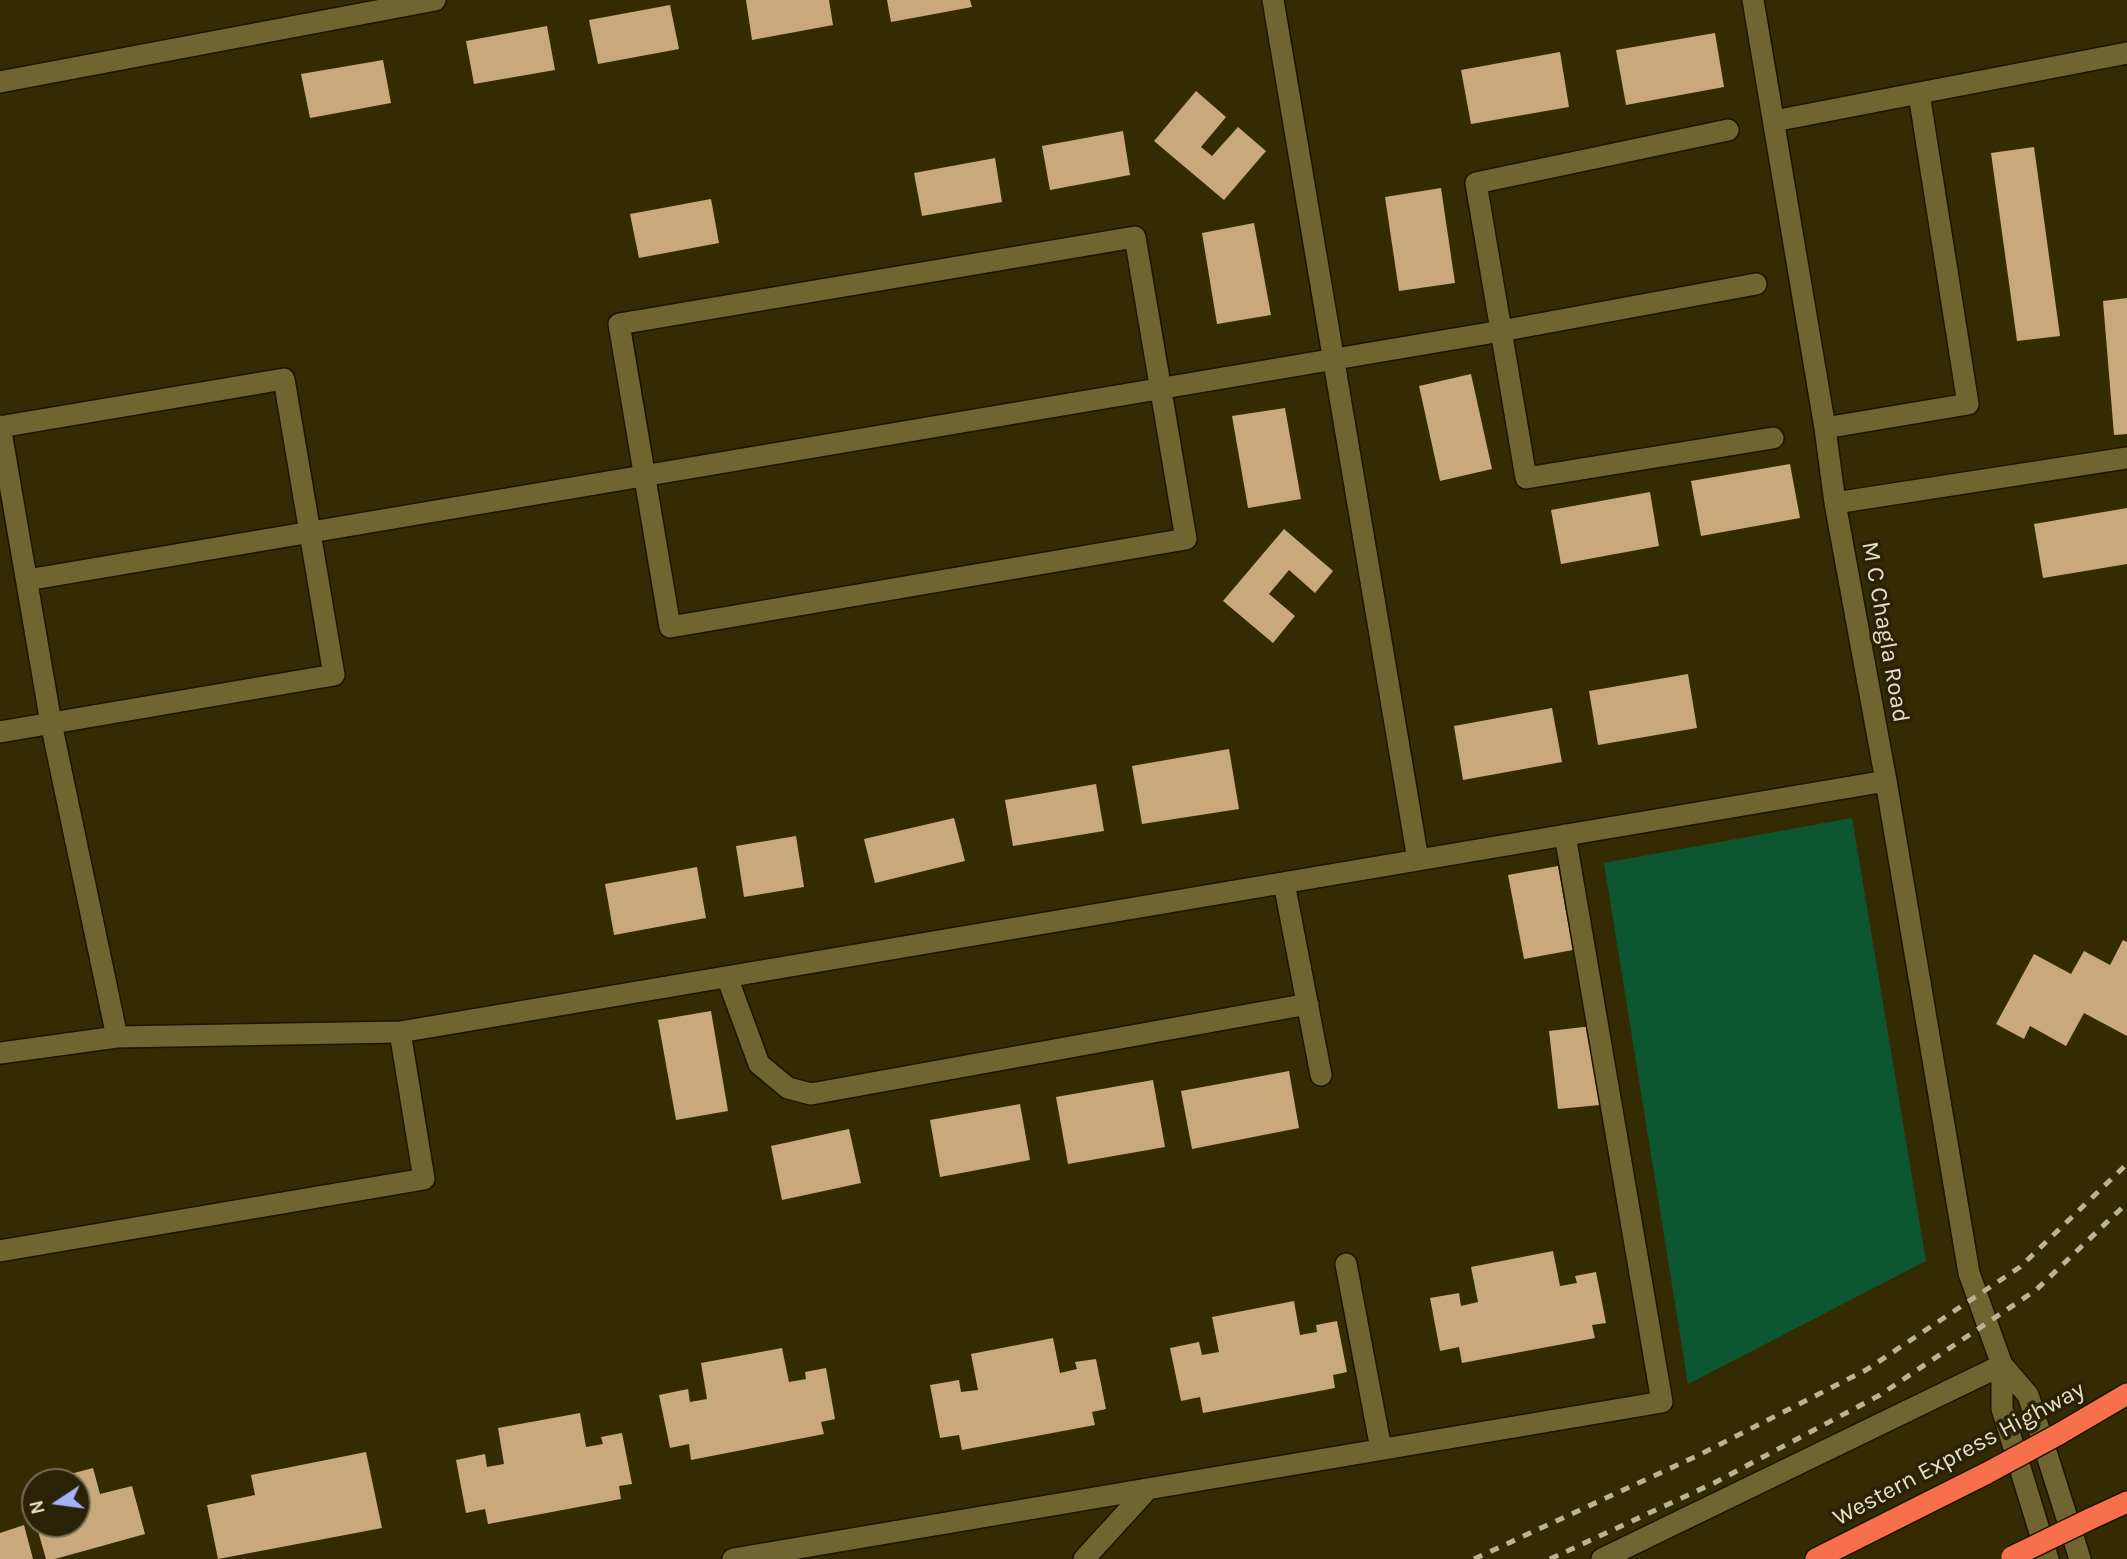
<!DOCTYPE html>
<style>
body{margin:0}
#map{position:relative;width:2127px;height:1559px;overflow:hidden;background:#352b03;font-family:Karla,sans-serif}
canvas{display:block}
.north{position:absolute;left:21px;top:1468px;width:70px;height:70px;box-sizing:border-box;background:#292207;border:2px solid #746e53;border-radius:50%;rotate:257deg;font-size:19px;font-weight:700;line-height:28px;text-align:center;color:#e5dfc4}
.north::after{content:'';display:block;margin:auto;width:24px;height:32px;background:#a4b2fc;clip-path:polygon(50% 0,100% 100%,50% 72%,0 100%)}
</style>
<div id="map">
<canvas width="2127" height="1559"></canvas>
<div class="north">N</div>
</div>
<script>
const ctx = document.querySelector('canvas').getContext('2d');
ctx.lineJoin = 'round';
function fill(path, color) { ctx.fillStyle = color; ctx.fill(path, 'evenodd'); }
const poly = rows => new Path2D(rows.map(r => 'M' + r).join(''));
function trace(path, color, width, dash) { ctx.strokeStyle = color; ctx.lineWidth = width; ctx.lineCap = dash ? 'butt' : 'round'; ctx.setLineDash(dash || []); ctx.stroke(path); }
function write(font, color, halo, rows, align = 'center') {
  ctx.font = font + ' Karla,sans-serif'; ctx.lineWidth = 7; ctx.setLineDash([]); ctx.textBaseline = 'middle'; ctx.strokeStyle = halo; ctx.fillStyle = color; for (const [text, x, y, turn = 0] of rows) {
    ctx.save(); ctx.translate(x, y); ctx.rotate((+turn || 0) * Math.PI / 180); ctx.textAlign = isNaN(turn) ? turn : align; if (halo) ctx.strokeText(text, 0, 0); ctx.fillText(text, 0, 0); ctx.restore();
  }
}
fill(poly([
 [1852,818,1926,1261,1688,1384,1604,863]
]), '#0c5732');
fill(poly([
 [746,0,829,0,833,25,752,40],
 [887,0,970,0,972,7,891,22],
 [670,5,679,49,598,64,589,20],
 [547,26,555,70,474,84,466,41],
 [1715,33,1724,87,1626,105,1616,50],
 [1560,52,1569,107,1471,124,1461,70],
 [383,60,391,103,310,118,301,74],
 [1196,91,1226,117,1201,147,1212,156,1238,127,1266,151,1224,200,1154,141],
 [1123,131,1130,175,1050,190,1042,146],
 [2034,147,2060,336,2017,341,1991,153],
 [995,158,1002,202,922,216,914,173],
 [1441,188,1455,283,1399,291,1385,197],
 [711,199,719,243,639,258,630,214],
 [1254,223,1271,315,1217,324,1202,233],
 [2127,298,2127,434,2114,435,2103,301],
 [1471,374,1492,469,1440,481,1419,386],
 [1285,408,1301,499,1248,508,1232,416],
 [1790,464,1800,518,1701,536,1691,481],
 [1650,492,1659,546,1561,564,1551,510],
 [2127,508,2127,564,2043,578,2034,524],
 [1284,529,1333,571,1315,593,1289,570,1269,594,1295,616,1273,643,1223,601],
 [1688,674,1697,728,1598,745,1589,691],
 [1552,708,1562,762,1463,780,1454,726],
 [1229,749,1239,809,1142,824,1132,766],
 [1096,784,1104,831,1013,846,1005,800],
 [954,818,965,861,875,883,864,839],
 [796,836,804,887,744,897,736,846],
 [1558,866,1573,950,1524,959,1508,875],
 [697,867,706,918,614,935,605,884],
 [2123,940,2127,942,2127,1036,2084,1013,2066,1046,2030,1026,2024,1039,1996,1024,2034,954,2071,974,2084,951,2110,965],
 [711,1011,728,1111,676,1120,658,1020],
 [1592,1026,1600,1105,1558,1109,1549,1031],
 [1289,1071,1299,1128,1192,1149,1181,1091],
 [1153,1080,1165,1147,1068,1164,1056,1097],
 [1020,1104,1030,1160,940,1177,930,1120],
 [849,1129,861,1183,782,1200,771,1146],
 [1553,1251,1560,1286,1577,1283,1575,1276,1596,1272,1606,1323,1592,1325,1595,1338,1462,1363,1459,1347,1440,1351,1430,1298,1459,1293,1461,1306,1478,1302,1471,1267],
 [1294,1301,1300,1335,1317,1332,1316,1325,1337,1321,1347,1372,1333,1375,1335,1388,1203,1413,1200,1397,1181,1401,1170,1348,1199,1342,1202,1355,1219,1352,1212,1317],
 [1053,1338,1060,1373,1077,1369,1075,1362,1096,1359,1106,1409,1092,1412,1095,1425,962,1450,959,1435,940,1438,930,1385,959,1380,961,1392,978,1390,971,1354],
 [782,1348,789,1382,806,1379,805,1372,826,1368,835,1419,821,1422,824,1434,691,1460,689,1444,670,1448,659,1395,688,1389,690,1402,707,1399,701,1363],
 [580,1413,586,1447,603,1444,601,1437,622,1433,632,1484,619,1486,621,1499,488,1524,485,1509,466,1513,456,1460,485,1454,487,1467,504,1464,498,1428],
 [366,1452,382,1528,218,1559,207,1505,255,1495,251,1475],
 [93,1468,100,1494,132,1486,145,1534,55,1559,46,1559,36,1524,77,1524,77,1482,56,1482,55,1478],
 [24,1525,33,1559,0,1559,0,1533]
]), '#c9a97b');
const minor = poly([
 [1273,0,1418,860],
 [1753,0,1825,428,1835,503,1886,781,1969,1273,2002,1365,2002,1409,2048,1559],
 [0,82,435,0],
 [1774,121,2127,53],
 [1728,130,1476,183,1526,478,1773,438],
 [1135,237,1186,539,670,627,619,324,1135,237],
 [0,426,51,723,117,1037],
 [0,427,284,379,334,675,0,732],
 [1825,428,1968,404,1919,94],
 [1835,503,2127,458],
 [27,580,1501,331,1756,284],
 [1284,883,1321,1075],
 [727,977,759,1064,788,1088,811,1094,1308,1004],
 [0,1053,117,1037,400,1032,1886,781],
 [0,1251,424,1179,400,1032],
 [1346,1264,1381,1449],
 [2002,1365,2028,1395,2080,1559],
 [733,1559,1662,1402,1565,835],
 [1084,1559,1148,1489],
 [1602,1559,2002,1365]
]);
const highway = poly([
 [2059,1434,2127,1394],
 [2090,1519,2127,1502],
 [1816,1559,1987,1473]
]);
trace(minor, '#1a1400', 24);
trace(highway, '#1a1400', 24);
trace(minor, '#706431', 21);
trace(highway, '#f86f4b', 21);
trace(poly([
 [1474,1559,1699,1455,1866,1370,2020,1267,2127,1164],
 [1550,1559,1714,1483,1880,1395,2036,1290,2127,1203]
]), '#bab495', 5, [9, 9]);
const highwayBridge = poly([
 [1987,1473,2059,1434],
 [2012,1557,2090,1519]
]);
trace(highwayBridge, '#1a1400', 24, []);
trace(highwayBridge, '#f86f4b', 21);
write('24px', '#e5dfc4', '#292207', [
 ["M C Chagla Road",1885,632,80],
 ["Western Express Highway",1959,1454,-28]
]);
</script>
